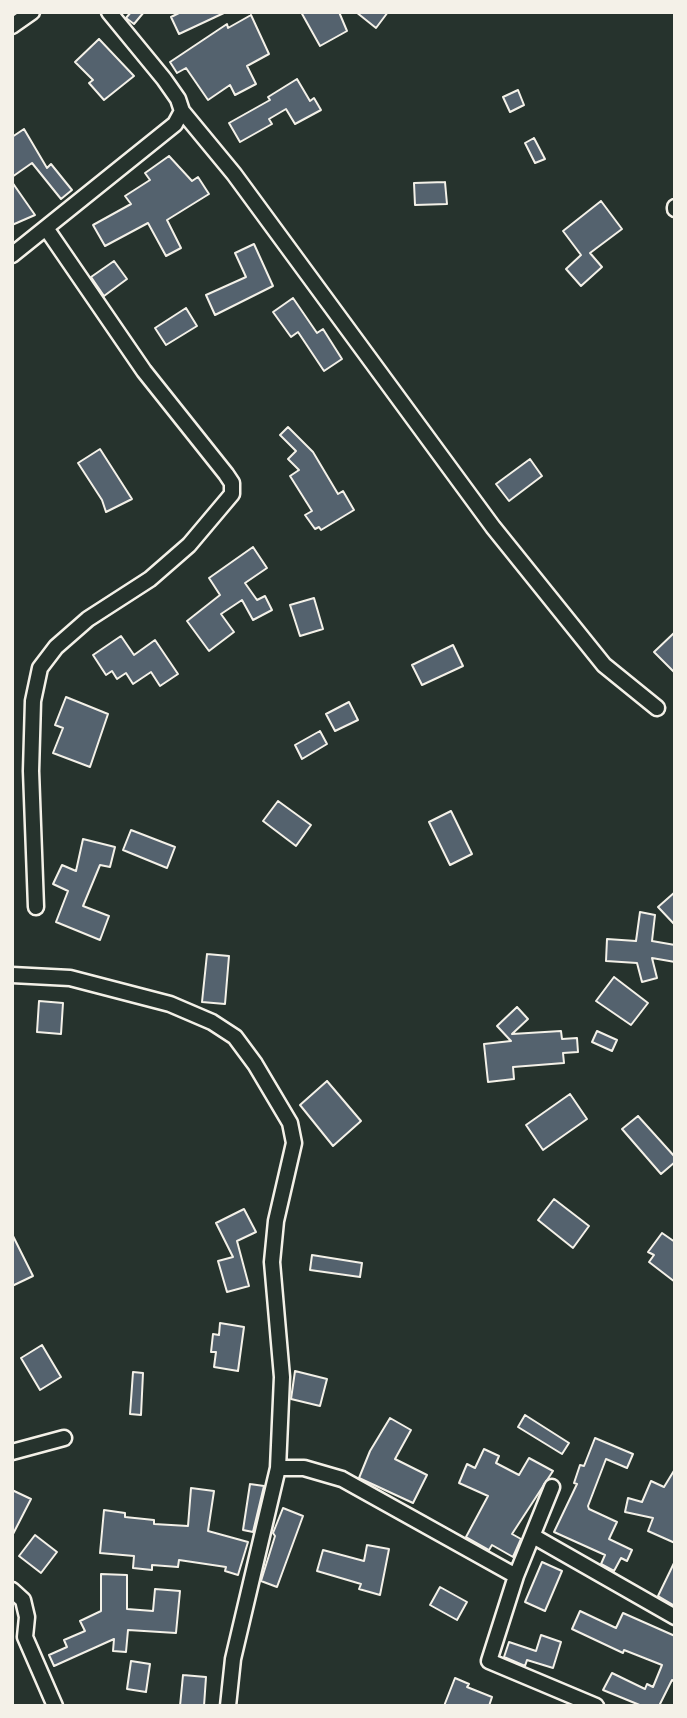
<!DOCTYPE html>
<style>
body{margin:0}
#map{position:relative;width:687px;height:1718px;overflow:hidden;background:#26332d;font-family:Pangolin,sans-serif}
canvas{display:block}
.frame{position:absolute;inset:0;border:14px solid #f4f1e8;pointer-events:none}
</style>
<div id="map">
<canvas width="687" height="1718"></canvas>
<div class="frame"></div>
</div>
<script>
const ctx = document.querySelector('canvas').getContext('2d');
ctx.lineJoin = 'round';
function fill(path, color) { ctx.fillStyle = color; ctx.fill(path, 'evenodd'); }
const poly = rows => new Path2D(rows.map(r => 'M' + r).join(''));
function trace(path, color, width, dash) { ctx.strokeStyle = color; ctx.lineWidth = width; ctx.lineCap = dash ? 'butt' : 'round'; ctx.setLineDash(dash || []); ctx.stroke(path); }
const building = poly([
 [131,12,144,12,134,24,126,18,131,12],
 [181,12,226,12,179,34,171,17,181,12],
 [301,12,339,12,347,31,320,46,301,12],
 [356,12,388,12,376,28,356,12],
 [251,15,269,54,247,66,256,84,235,95,230,85,208,100,186,68,177,73,170,62,227,24,228,28,251,15],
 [99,39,134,76,104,100,89,83,93,80,75,62,99,39],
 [297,79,310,101,314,98,321,110,295,124,286,109,269,119,272,124,240,142,229,123,270,100,268,97,297,79],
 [518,90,524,105,510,112,503,97,518,90],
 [24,129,47,168,51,164,72,190,61,199,32,163,12,177,12,137,24,129],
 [534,138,545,159,535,163,525,143,534,138],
 [169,156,192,181,198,177,209,194,167,220,181,248,166,256,148,223,105,246,93,225,131,204,125,196,150,180,145,173,169,156],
 [12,182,35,215,12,225,12,182],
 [445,182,447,204,415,205,414,183,445,182],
 [601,201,622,229,590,253,602,267,581,286,566,269,581,255,563,231,601,201],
 [254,244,273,286,215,315,206,295,246,277,235,253,254,244],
 [114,261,127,279,104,296,91,277,114,261],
 [293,298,317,333,323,329,342,359,324,371,298,332,291,337,273,312,293,298],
 [186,308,197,326,166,345,155,328,186,308],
 [288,427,313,452,338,494,343,491,354,510,321,530,319,527,315,529,305,515,312,511,290,476,299,470,288,459,296,451,280,435,288,427],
 [100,449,132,499,106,512,102,500,78,463,100,449],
 [530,459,542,476,509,501,496,484,530,459],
 [253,547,267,568,245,583,257,600,265,596,272,610,253,620,242,600,221,614,234,632,209,651,187,621,220,595,209,578,253,547],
 [314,598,323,629,300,636,290,605,314,598],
 [675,632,675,673,654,652,675,632],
 [121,636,134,655,155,640,178,674,160,686,151,672,133,684,126,673,117,679,112,671,106,675,93,655,121,636],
 [453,645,463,666,422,685,412,665,453,645],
 [66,697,108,714,90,767,53,753,63,728,55,725,66,697],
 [349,702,358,720,335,731,326,714,349,702],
 [320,731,327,744,302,759,295,745,320,731],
 [278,801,311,825,296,846,263,821,278,801],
 [451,811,472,854,450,865,429,822,451,811],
 [131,830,175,847,167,868,123,850,131,830],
 [83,839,115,847,110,867,100,865,83,906,109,916,100,940,56,922,68,891,53,884,62,865,76,871,83,839],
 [675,892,675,925,658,907,675,892],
 [640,912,655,915,652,941,675,945,675,962,652,958,657,978,642,982,637,963,606,961,607,939,636,941,640,912],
 [207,954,229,956,225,1004,202,1002,207,954],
 [614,977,648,1003,631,1025,596,1001,614,977],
 [39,1001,63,1003,61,1034,37,1032,39,1001],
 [517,1007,528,1019,512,1034,561,1031,562,1039,577,1038,578,1052,563,1053,564,1063,513,1067,514,1079,488,1082,484,1044,511,1041,497,1026,517,1007],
 [597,1031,617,1040,612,1051,592,1042,597,1031],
 [327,1081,361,1121,333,1146,300,1105,327,1081],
 [570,1094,587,1119,543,1150,526,1125,570,1094],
 [638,1116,675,1157,675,1162,661,1174,622,1129,638,1116],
 [554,1199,589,1226,573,1248,538,1220,554,1199],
 [244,1209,256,1232,237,1241,249,1286,227,1292,218,1261,233,1257,216,1223,244,1209],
 [662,1233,675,1242,675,1282,649,1262,654,1255,648,1252,662,1233],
 [12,1234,33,1276,12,1286,12,1234],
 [312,1255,362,1263,360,1277,310,1270,312,1255],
 [220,1323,244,1327,238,1371,214,1367,216,1352,211,1352,213,1334,219,1335,220,1323],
 [42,1345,61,1377,40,1390,21,1358,42,1345],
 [295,1371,327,1379,320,1406,291,1399,295,1371],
 [133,1372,143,1373,141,1415,130,1414,133,1372],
 [525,1415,569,1443,562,1454,518,1427,525,1415],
 [390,1418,411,1430,395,1459,427,1475,413,1503,359,1478,370,1451,390,1418],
 [595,1438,633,1454,627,1468,606,1459,588,1506,589,1509,617,1522,609,1539,632,1550,627,1561,621,1558,614,1571,601,1564,605,1555,554,1532,577,1484,574,1483,580,1465,584,1466,595,1438],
 [484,1449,499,1456,496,1463,519,1475,529,1458,553,1471,512,1534,521,1539,513,1557,492,1545,489,1550,466,1537,488,1496,459,1483,467,1464,475,1468,484,1449],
 [675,1469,675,1543,648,1531,653,1518,625,1512,628,1498,642,1502,651,1481,664,1487,675,1469],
 [250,1484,264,1486,253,1532,243,1530,250,1484],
 [191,1488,214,1491,208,1531,248,1542,238,1575,225,1571,226,1567,179,1560,178,1567,152,1565,152,1570,133,1568,134,1556,100,1553,104,1510,125,1513,125,1517,154,1520,154,1524,188,1526,191,1488],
 [12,1490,31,1499,12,1536,12,1490],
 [283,1508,303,1516,277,1587,261,1581,275,1536,273,1533,283,1508],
 [35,1535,57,1552,41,1573,19,1556,35,1535],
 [367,1545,389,1549,380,1595,359,1589,361,1584,317,1571,323,1550,364,1561,367,1545],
 [675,1561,675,1606,658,1596,675,1561],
 [542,1562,562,1571,545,1611,525,1602,542,1562],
 [101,1574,127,1575,127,1609,153,1611,155,1589,180,1591,176,1633,128,1630,126,1652,113,1651,114,1639,54,1666,49,1655,67,1647,64,1640,85,1631,80,1621,101,1611,101,1574],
 [440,1587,467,1602,457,1620,430,1605,440,1587],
 [580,1611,616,1628,623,1613,675,1636,675,1681,672,1680,659,1706,642,1706,603,1690,612,1673,645,1689,647,1684,653,1687,662,1665,624,1650,623,1653,572,1629,580,1611],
 [541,1635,561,1642,553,1668,527,1660,525,1666,504,1657,509,1642,536,1651,541,1635],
 [131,1661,150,1664,146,1692,127,1689,131,1661],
 [183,1675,206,1677,204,1706,180,1706,183,1675],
 [455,1678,469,1684,467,1687,492,1697,489,1706,444,1706,455,1678]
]);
fill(building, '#54626e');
trace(building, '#f4f1e8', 2);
const minor = poly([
 [12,26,32,12],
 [182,111,234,174,493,527,604,665,657,708],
 [675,207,675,209],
 [12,255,175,124,182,111,178,99,164,79,109,12],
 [36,907,31,771,33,701,40,668,56,647,88,619,150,579,189,545,232,494,232,483,226,474,144,371,46,228],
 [12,975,70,978,170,1004,212,1022,235,1037,255,1064,290,1123,294,1143,276,1221,272,1262,282,1377,278,1468,233,1659,228,1706],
 [12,1452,64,1438],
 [278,1468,304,1468,342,1479,516,1576,552,1487],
 [533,1536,675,1617],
 [516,1576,489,1661,596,1706],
 [12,1590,23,1600,27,1617,25,1637,55,1706]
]);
trace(minor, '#f4f1e8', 19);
trace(minor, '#26332d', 14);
</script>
